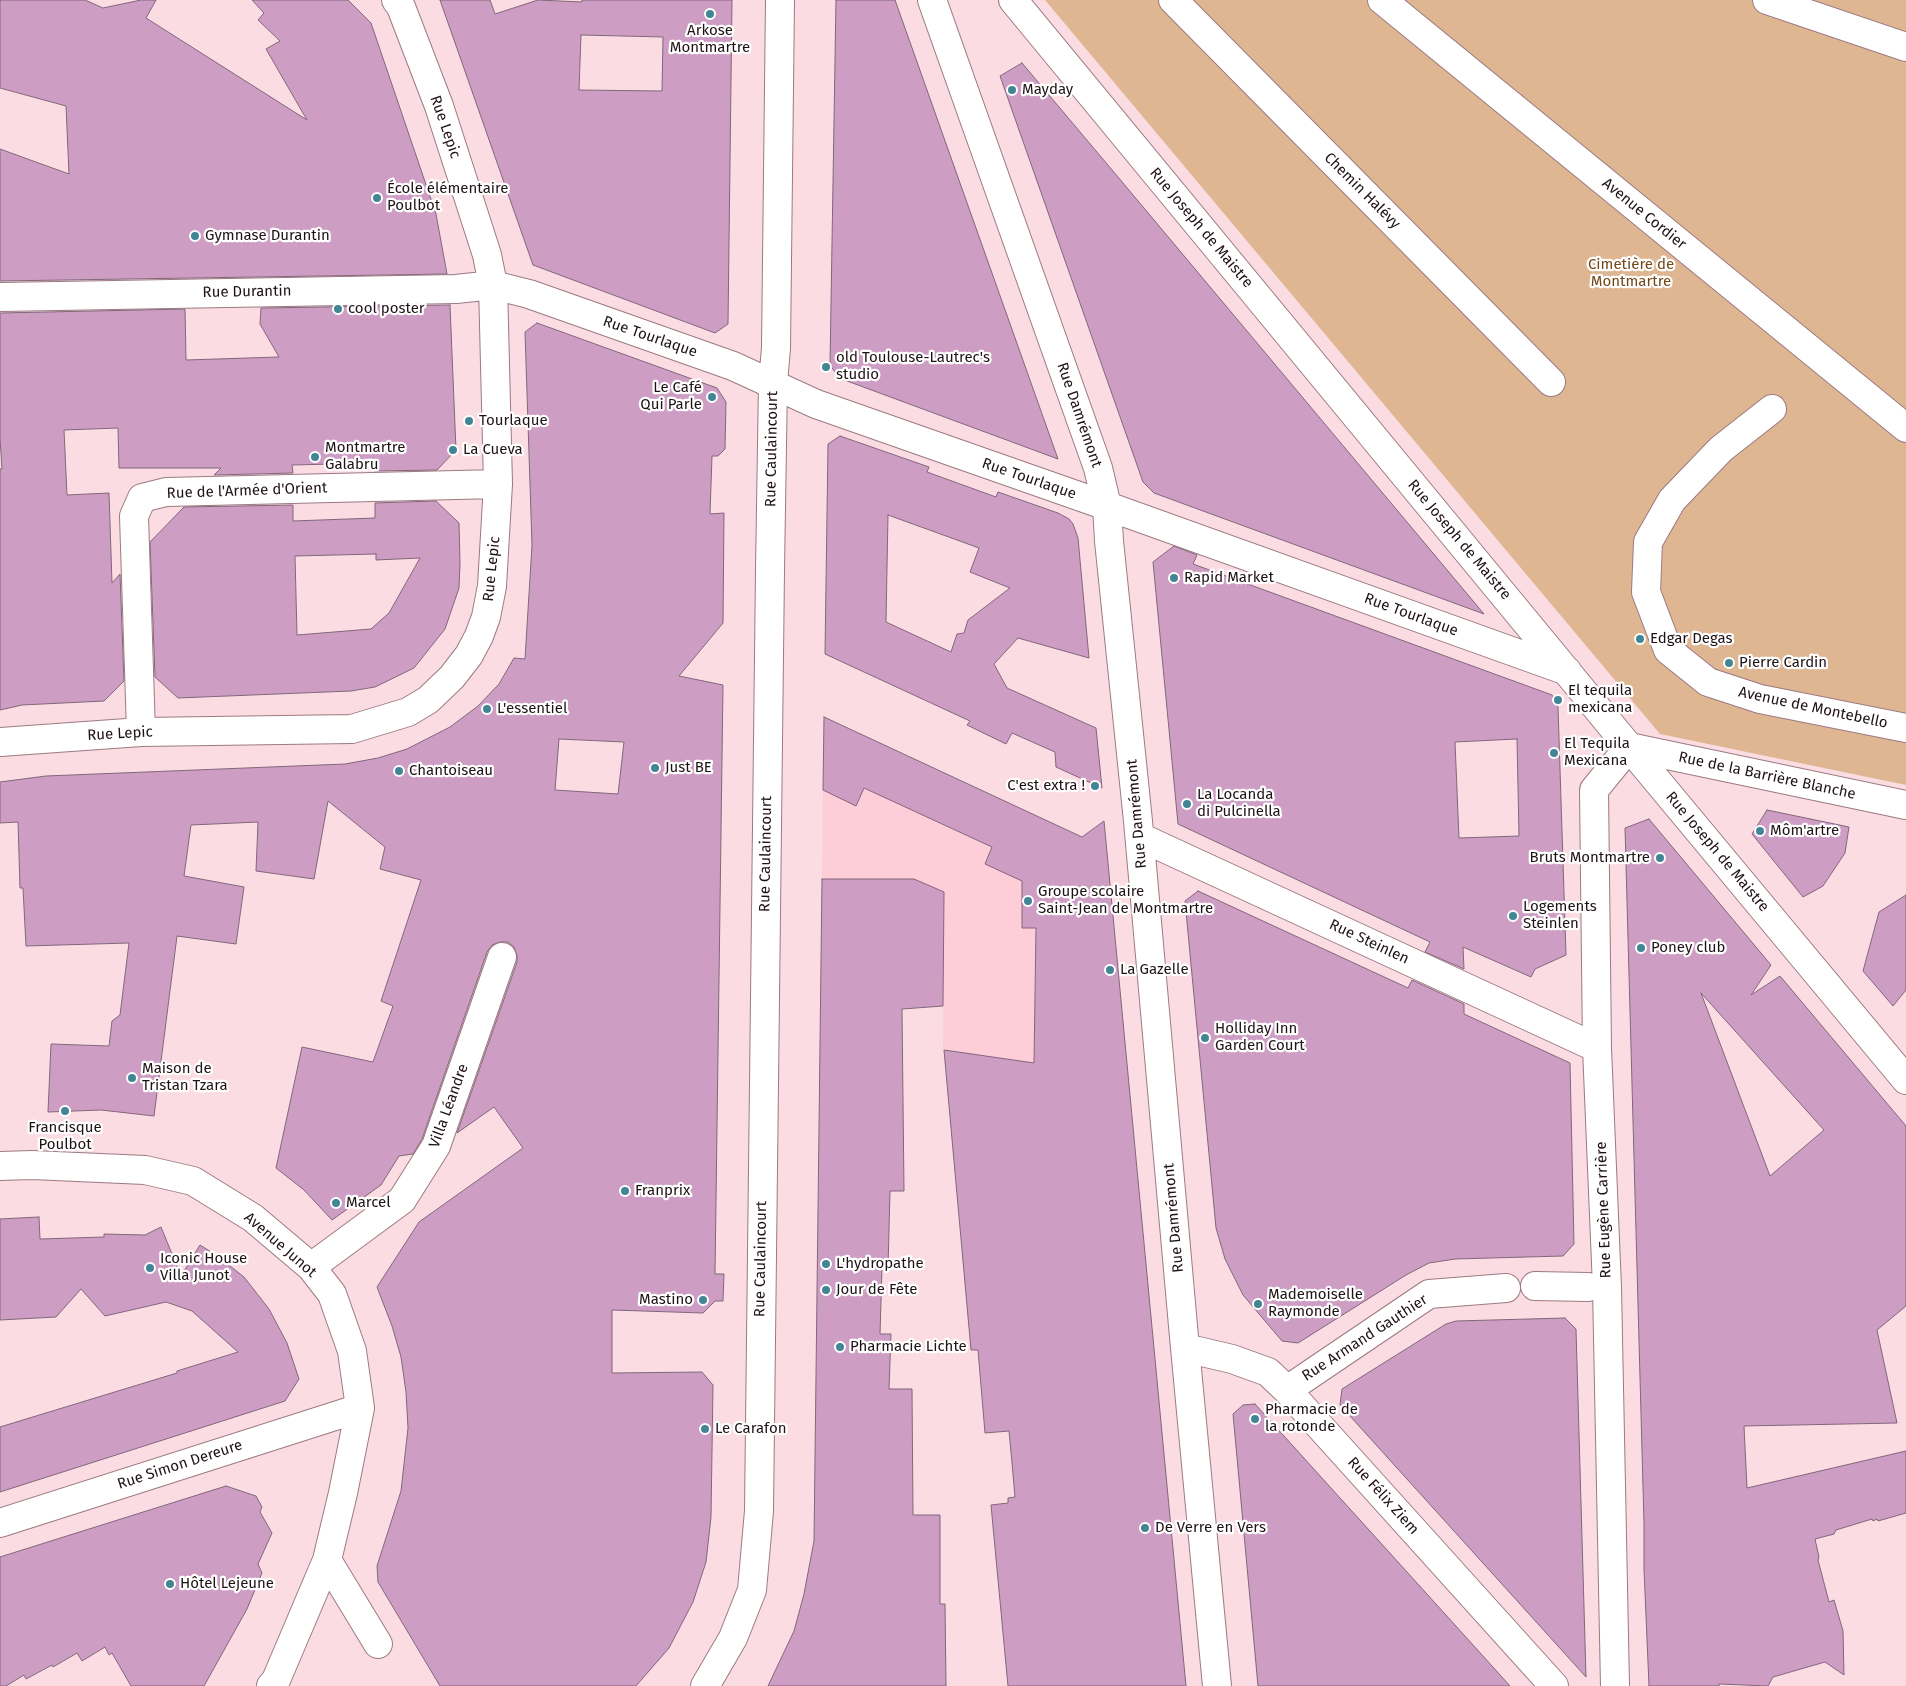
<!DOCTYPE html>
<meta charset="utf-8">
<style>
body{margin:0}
canvas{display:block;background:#fbdce2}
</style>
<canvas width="1906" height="1686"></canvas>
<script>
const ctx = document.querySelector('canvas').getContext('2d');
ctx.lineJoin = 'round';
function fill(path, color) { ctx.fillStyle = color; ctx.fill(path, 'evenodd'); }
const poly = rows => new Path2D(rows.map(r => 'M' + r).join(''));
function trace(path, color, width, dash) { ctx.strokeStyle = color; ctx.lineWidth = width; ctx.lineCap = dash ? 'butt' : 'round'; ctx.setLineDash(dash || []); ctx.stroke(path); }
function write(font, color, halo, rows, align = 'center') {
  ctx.font = font + ' "Fira Sans",sans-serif'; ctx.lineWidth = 4.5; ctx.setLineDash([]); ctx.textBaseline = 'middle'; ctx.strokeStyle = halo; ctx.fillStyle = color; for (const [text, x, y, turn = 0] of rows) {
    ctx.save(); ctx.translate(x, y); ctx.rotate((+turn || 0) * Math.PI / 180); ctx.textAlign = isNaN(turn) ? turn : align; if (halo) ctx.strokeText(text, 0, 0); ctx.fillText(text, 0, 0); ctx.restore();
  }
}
fill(poly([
 [824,717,1107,849,1113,911,1036,920,1035,1077,945,1064,943,1049,944,892,914,879,822,879]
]), '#fdced8');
fill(poly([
 [1045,0,1906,0,1906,785,1660,734]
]), '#dfb692');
const building = poly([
 [0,0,85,0,103,8,141,0,156,0,146,18,307,120,266,49,280,41,258,20,264,13,252,0,348,0,371,23,436,214,447,274,0,281,0,149,69,174,66,106,0,88,0,0],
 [440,0,490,0,495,14,538,0,582,2,582,0,732,0,728,324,715,333,533,265,440,0],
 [581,35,663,37,662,91,579,90,581,35],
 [836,0,895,0,1058,459,839,378,830,365,836,0],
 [1022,63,1123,183,1484,614,1154,493,1143,482,1000,76,1022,63],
 [450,305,456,450,437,470,374,471,374,463,292,465,293,473,214,475,221,468,119,468,118,428,64,430,67,495,109,493,112,583,120,574,124,681,104,701,22,705,0,710,0,469,2,469,0,438,0,313,185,309,186,360,279,357,260,324,261,308,450,305],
 [537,323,717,388,726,402,725,449,718,456,712,456,710,514,724,513,723,623,679,676,723,685,715,1274,724,1274,723,1301,715,1301,703,1313,612,1310,612,1373,702,1372,713,1385,711,1517,706,1562,693,1602,669,1648,636,1686,440,1686,378,1582,377,1566,401,1491,408,1428,406,1392,401,1357,392,1326,377,1287,419,1222,523,1148,494,1107,457,1133,517,962,517,955,514,947,508,942,500,942,492,945,487,952,422,1139,413,1154,399,1156,381,1185,332,1220,304,1190,276,1168,302,1047,373,1062,393,1006,381,1001,421,880,380,869,385,847,328,801,314,879,256,871,258,822,191,825,184,876,244,887,236,944,177,936,154,1116,101,1110,48,1112,51,1044,109,1046,112,1021,120,1015,129,943,26,946,23,888,20,888,18,822,0,823,0,782,46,776,345,764,378,758,407,749,450,727,478,706,499,684,514,658,525,659,532,545,525,332,537,323],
 [559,739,624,742,618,794,555,790,559,739],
 [840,436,929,467,927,472,996,497,998,492,1058,513,1069,519,1073,524,1078,538,1089,658,1018,638,994,664,1007,688,1096,728,1102,788,1056,767,1055,752,1012,733,1006,744,967,725,970,721,825,654,828,444,840,436],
 [888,515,979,548,970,572,1010,588,968,620,964,633,957,634,951,652,886,622,888,515],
 [436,501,459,523,460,564,459,588,445,629,414,668,375,687,351,691,178,698,155,677,150,542,184,507,293,505,293,521,375,518,375,503,436,501],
 [376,554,376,560,420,558,389,613,371,629,297,635,295,556,376,554],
 [1174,546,1197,555,1193,564,1552,695,1557,702,1558,707,1566,955,1535,969,1531,977,1463,947,1464,969,1425,952,1430,942,1178,824,1153,562,1174,546],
 [1517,739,1519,836,1459,838,1455,742,1517,739],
 [824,717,1082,837,1104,821,1186,1686,1008,1686,991,1505,1008,1503,1008,1498,1015,1497,1012,1463,1009,1431,985,1433,978,1350,971,1350,944,1050,1034,1063,1036,928,1022,928,1022,881,985,864,992,847,864,788,856,806,823,790,824,717],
 [1767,810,1849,827,1845,853,1823,886,1803,897,1752,834,1767,810],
 [1649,819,1771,965,1751,995,1780,976,1906,1126,1906,1306,1877,1330,1897,1423,1744,1426,1747,1488,1906,1451,1906,1513,1878,1521,1877,1519,1873,1521,1872,1519,1836,1530,1834,1534,1815,1539,1819,1557,1818,1560,1829,1602,1834,1600,1843,1631,1844,1675,1825,1662,1773,1677,1768,1686,1719,1684,1719,1686,1649,1686,1644,1569,1644,1524,1625,828,1649,819],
 [1701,993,1824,1130,1770,1176,1701,993],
 [822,879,914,879,944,892,943,1006,902,1009,904,1191,890,1191,888,1268,882,1268,880,1334,891,1334,889,1389,912,1389,913,1515,940,1515,940,1604,945,1604,946,1686,768,1686,794,1631,804,1594,814,1541,822,879],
 [1198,891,1408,988,1412,980,1464,1004,1464,1014,1570,1063,1574,1244,1563,1256,1455,1259,1429,1263,1406,1275,1298,1343,1282,1341,1243,1295,1225,1259,1216,1228,1185,901,1198,891],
 [1906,895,1906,990,1893,1006,1863,971,1879,912,1906,895],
 [39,1217,40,1239,104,1237,104,1234,145,1235,161,1227,181,1276,200,1245,216,1255,244,1277,269,1309,287,1343,299,1379,285,1401,0,1492,0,1427,177,1373,177,1371,238,1352,192,1311,166,1302,105,1316,81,1289,56,1317,0,1320,0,1219,39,1217],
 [1565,1318,1576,1329,1586,1677,1340,1405,1342,1389,1446,1324,1456,1321,1565,1318],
 [1255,1404,1483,1656,1510,1686,1258,1686,1233,1414,1243,1405,1255,1404],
 [226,1486,256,1496,262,1507,260,1512,272,1533,258,1564,262,1573,247,1609,204,1686,131,1686,112,1653,109,1655,105,1647,82,1661,77,1653,53,1667,52,1665,26,1679,24,1675,6,1686,0,1686,0,1557,226,1486]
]);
fill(building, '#ce9dc4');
trace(building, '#81677b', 1);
const minor = poly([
 [932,0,1098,468,1107,506,1109,541,1138,821,1185,1348,1217,1686],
 [1013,0,1629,747,1906,1080],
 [1173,0,1551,382],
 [1382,0,1906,428],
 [1767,0,1906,47],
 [0,297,456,289,493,285,529,294,733,366,816,404,1107,506,1567,671],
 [1772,409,1721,449,1672,500,1648,542,1646,592,1668,650,1708,682,1760,699,1906,728],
 [141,732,134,516,142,498,166,492,498,484],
 [0,742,141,732,352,729,408,712,428,700,452,677,469,655,479,636,486,617,492,586,498,484,493,285,487,255,439,106,401,7,396,0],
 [1140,837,1597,1048],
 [0,1166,32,1165,145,1170,193,1181,253,1218,311,1267,332,1294,352,1351,360,1408,343,1493,327,1560,276,1680,271,1686],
 [311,1267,402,1200,436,1146,502,957],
 [1535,1286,1588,1287],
 [1185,1348,1232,1359,1268,1372,1287,1390,1554,1686],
 [1287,1390,1429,1294,1506,1288],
 [0,1523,360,1408],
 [327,1560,378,1644],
 [705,1686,733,1638,752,1590,759,1511,770,570,773,383,776,348,780,0],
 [1615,1686,1607,1287,1597,1048,1594,790,1629,747,1906,805]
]);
trace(minor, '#9c7a81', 30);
trace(minor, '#fff', 28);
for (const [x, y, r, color] of [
 [710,14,5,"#428595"],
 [1012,90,5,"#428595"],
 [377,198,5,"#428595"],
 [195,236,5,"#428595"],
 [338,309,5,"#428595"],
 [826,367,5,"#428595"],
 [712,397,5,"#428595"],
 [469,421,5,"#428595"],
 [453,450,5,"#428595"],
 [315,457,5,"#428595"],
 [1174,578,5,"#428595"],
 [1640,639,5,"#428595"],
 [1729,663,5,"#428595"],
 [1558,700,5,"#428595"],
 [487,709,5,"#428595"],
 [1554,753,5,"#428595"],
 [655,768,5,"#428595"],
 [399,771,5,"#428595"],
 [1095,786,5,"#428595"],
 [1187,804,5,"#428595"],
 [1760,831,5,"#428595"],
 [1660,858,5,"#428595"],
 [1028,901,5,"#428595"],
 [1513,916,5,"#428595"],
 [1641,948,5,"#428595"],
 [1110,970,5,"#428595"],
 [1205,1038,5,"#428595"],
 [132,1078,5,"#428595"],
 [65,1111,5,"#428595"],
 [625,1191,5,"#428595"],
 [336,1203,5,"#428595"],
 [826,1264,5,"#428595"],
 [150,1268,5,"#428595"],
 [826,1290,5,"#428595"],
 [703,1300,5,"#428595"],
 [1258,1304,5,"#428595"],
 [840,1347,5,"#428595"],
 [1255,1419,5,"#428595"],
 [705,1429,5,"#428595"],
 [1145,1528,5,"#428595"],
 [170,1584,5,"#428595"]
]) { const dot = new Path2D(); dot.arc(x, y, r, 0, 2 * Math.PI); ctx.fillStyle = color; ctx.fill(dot); trace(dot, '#fff', 2); }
write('15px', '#1f1215', '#fff', [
 ["Arkose",710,31,"center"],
 ["Montmartre",710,48,"center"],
 ["Mayday",1022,90],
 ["École élémentaire",387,189],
 ["Poulbot",387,206],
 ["Gymnase Durantin",205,236],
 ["cool poster",348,309],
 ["old Toulouse-Lautrec's",836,358],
 ["studio",836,375],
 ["Le Café",702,388,"right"],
 ["Qui Parle",702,405,"right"],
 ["Tourlaque",479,421],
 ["Montmartre",325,448],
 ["Galabru",325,465],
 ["La Cueva",463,450],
 ["Rapid Market",1184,578],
 ["Edgar Degas",1650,639],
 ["Pierre Cardin",1739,663],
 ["El tequila",1568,691],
 ["mexicana",1568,708],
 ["L'essentiel",497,709],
 ["El Tequila",1564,744],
 ["Mexicana",1564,761],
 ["Just BE",665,768],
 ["Chantoiseau",409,771],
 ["C'est extra !",1085,786,"right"],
 ["La Locanda",1197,795],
 ["di Pulcinella",1197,812],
 ["Môm'artre",1770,831],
 ["Bruts Montmartre",1650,858,"right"],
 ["Groupe scolaire",1038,892],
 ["Saint-Jean de Montmartre",1038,909],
 ["Logements",1523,907],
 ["Steinlen",1523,924],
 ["Poney club",1651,948],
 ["La Gazelle",1120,970],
 ["Holliday Inn",1215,1029],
 ["Garden Court",1215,1046],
 ["Maison de",142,1069],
 ["Tristan Tzara",142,1086],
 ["Francisque",65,1128,"center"],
 ["Poulbot",65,1145,"center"],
 ["Franprix",635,1191],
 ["Marcel",346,1203],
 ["Iconic House",160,1259],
 ["Villa Junot",160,1276],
 ["L'hydropathe",836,1264],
 ["Jour de Fête",836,1290],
 ["Mademoiselle",1268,1295],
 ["Raymonde",1268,1312],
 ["Mastino",693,1300,"right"],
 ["Pharmacie Lichte",850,1347],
 ["Pharmacie de",1265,1410],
 ["la rotonde",1265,1427],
 ["Le Carafon",715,1429],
 ["De Verre en Vers",1155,1528],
 ["Hôtel Lejeune",180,1584]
], 'left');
write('15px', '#1f1215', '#fff', [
 ["Rue Lepic",445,127,71],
 ["Chemin Halévy",1362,191,45],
 ["Avenue Cordier",1644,214,39],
 ["Rue Joseph de Maistre",1201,228,50],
 ["Rue Durantin",247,292,-1],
 ["Rue Tourlaque",650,337,19],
 ["Rue Damrémont",1079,415,71],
 ["Rue Caulaincourt",772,449,-89],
 ["Rue Tourlaque",1029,479,19],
 ["Rue de l'Armée d'Orient",247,491,-2],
 ["Rue Joseph de Maistre",1459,540,50],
 ["Rue Lepic",492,569,-84],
 ["Rue Tourlaque",1411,615,20],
 ["Avenue de Montebello",1813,708,12],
 ["Rue Lepic",120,734,-3],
 ["Rue de la Barrière Blanche",1767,776,12],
 ["Rue Damrémont",1137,814,-95],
 ["Rue Joseph de Maistre",1717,852,50],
 ["Rue Caulaincourt",766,854,-89],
 ["Rue Steinlen",1369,942,25],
 ["Villa Léandre",449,1106,-70],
 ["Rue Eugène Carrière",1604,1210,-92],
 ["Rue Damrémont",1174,1218,-95],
 ["Avenue Junot",280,1245,41],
 ["Rue Caulaincourt",761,1259,-89],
 ["Rue Armand Gauthier",1365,1338,-33],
 ["Rue Simon Dereure",180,1465,-18],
 ["Rue Félix Ziem",1383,1496,48]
]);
write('15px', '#744717', '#fff', [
 ["Cimetière de",1631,265],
 ["Montmartre",1631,282]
]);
</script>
